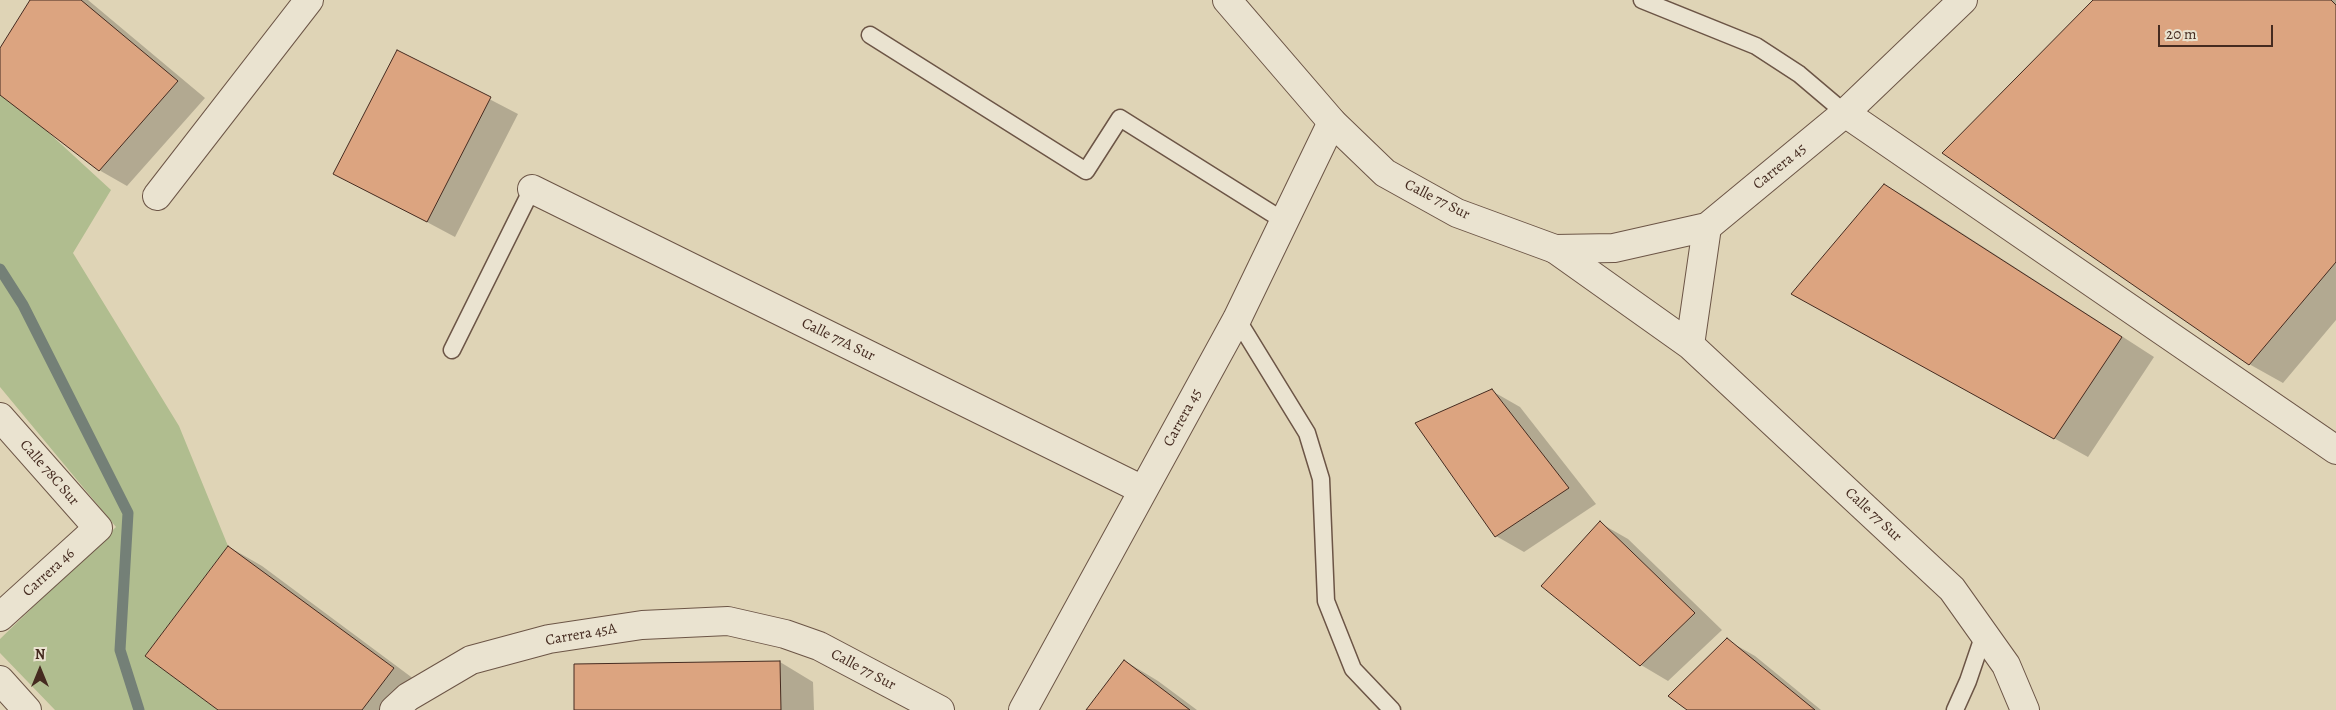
<!DOCTYPE html>
<style>
body{margin:0}
#map{position:relative;width:2336px;height:710px;overflow:hidden;background:#dfd4b6;font-family:Alegreya,serif}
canvas{display:block}
.north{position:absolute;left:15px;top:645px;width:50px;height:50px;-webkit-text-stroke:4px #eae3d0;paint-order:stroke;rotate:0deg;font-size:14px;font-weight:700;line-height:20px;text-align:center;color:#452b20}
.north::after{content:'';display:block;margin:auto;width:18px;height:22px;background:#452b20;clip-path:polygon(50% 0,100% 100%,50% 72%,0 100%)}
.scale{position:absolute;left:2158px;top:25px;width:115px;height:22px;box-sizing:border-box;border:2px solid #452b20;border-top:0;padding-left:6px;font-size:15px;line-height:18px;white-space:nowrap;color:#452b20;-webkit-text-stroke:4px #eae3d0;paint-order:stroke}
</style>
<div id="map">
<canvas width="2336" height="710"></canvas>
<div class="north">N</div>
<div class="scale">20 m</div>
</div>
<script>
const ctx = document.querySelector('canvas').getContext('2d');
ctx.lineJoin = 'round';
function fill(path, color) { ctx.fillStyle = color; ctx.fill(path, 'evenodd'); }
const poly = rows => new Path2D(rows.map(r => 'M' + r).join(''));
function trace(path, color, width, dash) { ctx.strokeStyle = color; ctx.lineWidth = width; ctx.lineCap = dash ? 'butt' : 'round'; ctx.setLineDash(dash || []); ctx.stroke(path); }
function write(font, color, halo, rows, align = 'center') {
  ctx.font = font + ' Alegreya,serif'; ctx.lineWidth = 4.5; ctx.setLineDash([]); ctx.textBaseline = 'middle'; ctx.strokeStyle = halo; ctx.fillStyle = color; for (const [text, x, y, turn = 0] of rows) {
    ctx.save(); ctx.translate(x, y); ctx.rotate((+turn || 0) * Math.PI / 180); ctx.textAlign = isNaN(turn) ? turn : align; if (halo) ctx.strokeText(text, 0, 0); ctx.fillText(text, 0, 0); ctx.restore();
  }
}
fill(poly([
 [0,88,111,190,73,253,179,426,228,546,145,656,218,710,55,710,0,653,0,639,116,527,0,387]
]), '#b0bd8f');
fill(poly([
 [32,0,88,0,205,98,127,186,99,170,0,93,0,51],
 [2095,0,2336,0,2336,320,2283,383,2249,364],
 [397,51,518,114,455,237,335,173],
 [1884,185,1917,204,2154,357,2088,457,1826,312],
 [1492,391,1520,407,1596,504,1524,552,1496,536],
 [1600,523,1628,539,1722,630,1668,681,1641,665],
 [229,547,262,566,426,688,410,710,220,710],
 [1727,640,1755,656,1821,710,1689,710],
 [1125,661,1158,681,1197,710,1087,710],
 [780,662,813,682,814,710,575,710]
]), '#0003');
trace(poly([
 [0,269,23,305,128,513,120,650,139,710]
]), '#748077', 11);
const building = poly([
 [30,0,81,0,178,81,99,171,0,95,0,48,30,0],
 [2093,0,2331,0,2336,5,2336,262,2249,365,1942,153,2093,0],
 [397,50,491,97,427,222,333,174,397,50],
 [1884,184,2122,337,2054,439,1791,294,1884,184],
 [1492,389,1569,488,1495,537,1415,423,1492,389],
 [1600,521,1695,613,1640,666,1541,586,1600,521],
 [228,546,394,668,362,710,218,710,145,656,228,546],
 [1727,638,1815,710,1687,710,1668,696,1727,638],
 [1124,660,1190,710,1086,710,1124,660],
 [780,661,781,710,574,710,574,664,780,661]
]);
fill(building, '#dca480');
trace(building, '#452b20', 1);
const service = poly([
 [1642,0,1756,46,1799,74,1845,113],
 [870,35,1086,171,1120,118,1284,221],
 [1237,319,1307,433,1321,479,1326,601,1353,669,1392,710],
 [452,350,532,189],
 [1955,710,1968,681,1984,634]
]);
const minor = poly([
 [1845,113,2336,450],
 [532,189,1143,490],
 [157,196,309,0],
 [1555,249,1690,345,1952,589,2006,665,2025,710],
 [1690,345,1707,227],
 [0,417,98,528,0,617],
 [0,680,27,710],
 [394,710,408,697,471,660,549,639,642,625,728,621,785,634,819,646,940,710],
 [1023,710,1237,319,1332,122]
]);
const tertiary = poly([
 [1227,0,1332,122,1385,173,1457,213,1555,249,1614,248,1707,227,1845,113,1963,0]
]);
trace(service, '#6c5546', 19);
trace(minor, '#6c5546', 30);
trace(tertiary, '#6c5546', 30);
trace(service, '#eae3d0', 16);
trace(minor, '#eae3d0', 28);
trace(tertiary, '#eae3d0', 28);
write('15px', '#452b20', '#eae3d0', [
 ["Carrera 45",1780,167,-39],
 ["Calle 77 Sur",1437,200,27],
 ["Calle 77A Sur",838,340,26],
 ["Carrera 45",1183,418,-61],
 ["Calle 78C Sur",49,473,49],
 ["Calle 77 Sur",1873,515,43],
 ["Carrera 46",49,573,-42],
 ["Carrera 45A",581,635,-10],
 ["Calle 77 Sur",863,670,28]
]);
</script>
